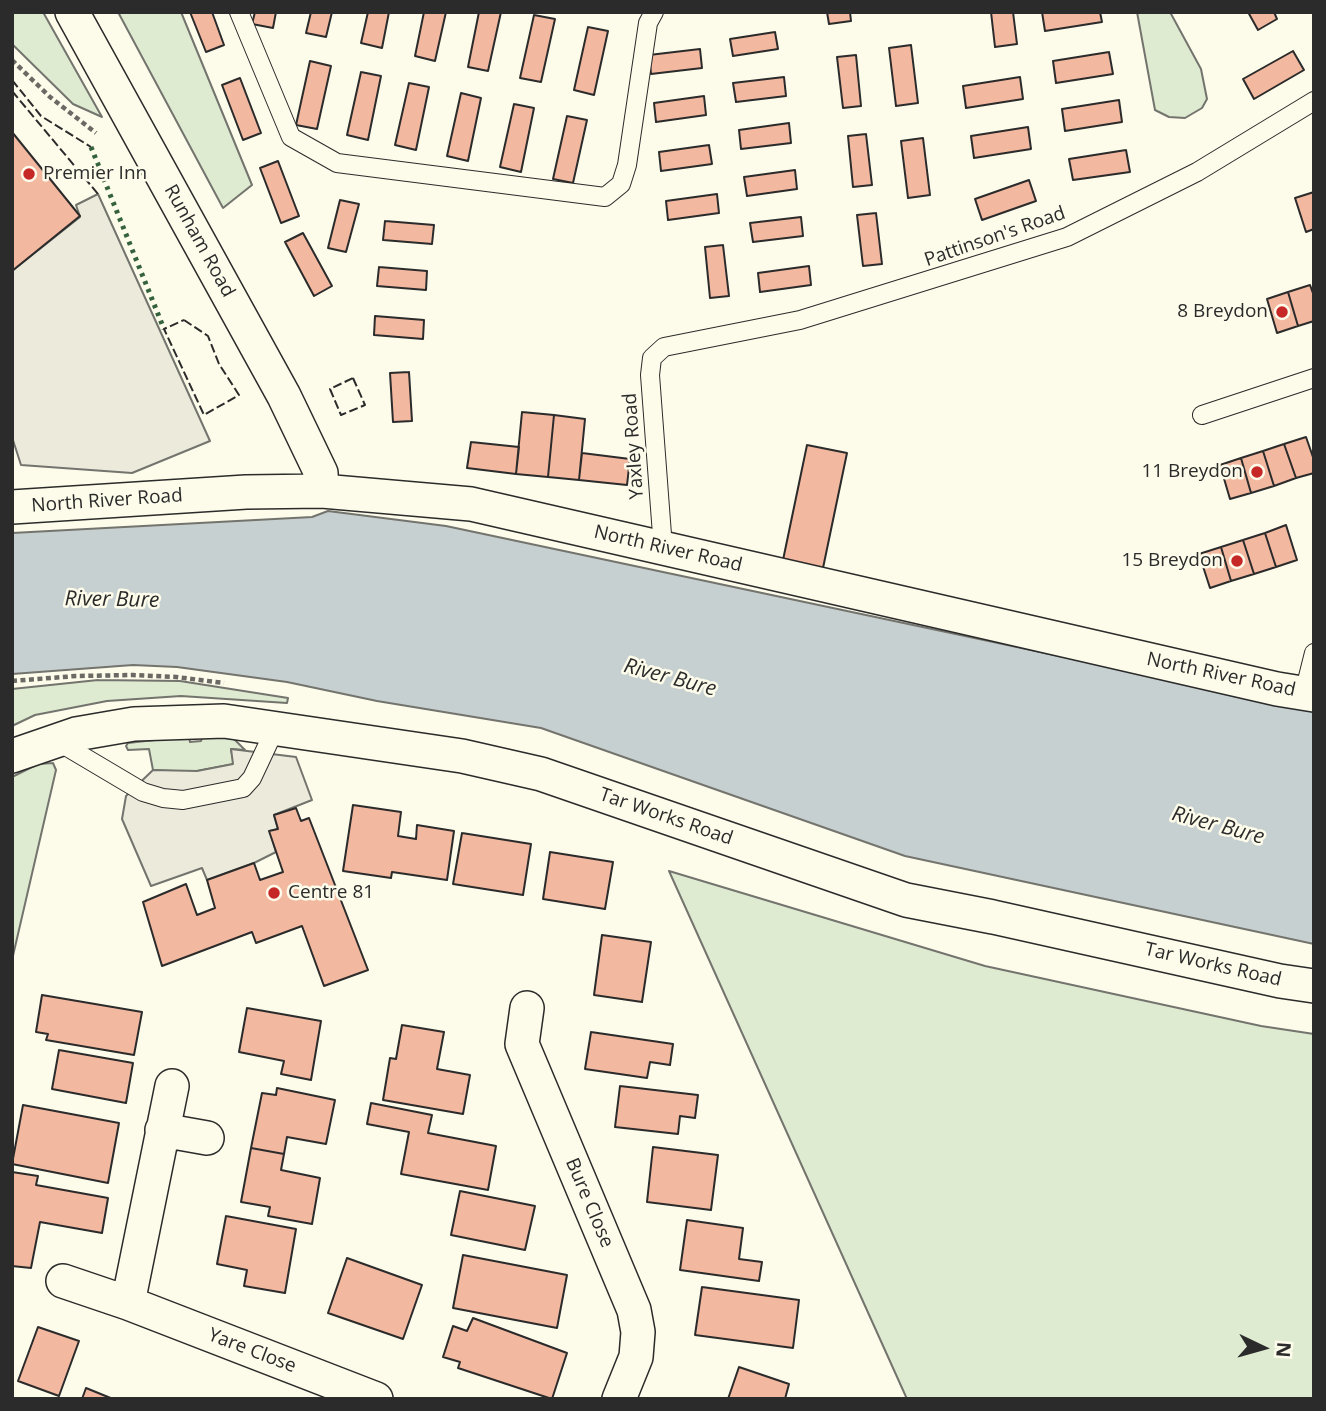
<!DOCTYPE html>
<style>
body{margin:0}
#map{position:relative;width:1326px;height:1411px;overflow:hidden;background:#fdfbea;font-family:"Open Sans",sans-serif}
canvas{display:block}
.frame{position:absolute;inset:0;border:14px solid #2b2b2b;pointer-events:none}
.north{position:absolute;left:1228px;top:1313px;width:70px;height:70px;-webkit-text-stroke:5px #fdfbea;paint-order:stroke;rotate:95deg;font-size:19px;font-weight:700;line-height:28px;text-align:center;color:#2b2b2b}
.north::after{content:'';display:block;margin:auto;width:24px;height:32px;background:#2b2b2b;clip-path:polygon(50% 0,100% 100%,50% 72%,0 100%)}
</style>
<div id="map">
<canvas width="1326" height="1411"></canvas>
<div class="frame"></div>
<div class="north">N</div>
</div>
<script>
const ctx = document.querySelector('canvas').getContext('2d');
ctx.lineJoin = 'round';
function fill(path, color) { ctx.fillStyle = color; ctx.fill(path, 'evenodd'); }
const poly = rows => new Path2D(rows.map(r => 'M' + r).join(''));
function trace(path, color, width, dash) { ctx.strokeStyle = color; ctx.lineWidth = width; ctx.lineCap = dash ? 'butt' : 'round'; ctx.setLineDash(dash || []); ctx.stroke(path); }
function write(font, color, halo, rows, align = 'center') {
  ctx.font = font + ' "Open Sans",sans-serif'; ctx.lineWidth = 5; ctx.setLineDash([]); ctx.textBaseline = 'middle'; ctx.strokeStyle = halo; ctx.fillStyle = color; for (const [text, x, y, turn = 0] of rows) {
    ctx.save(); ctx.translate(x, y); ctx.rotate((+turn || 0) * Math.PI / 180); ctx.textAlign = isNaN(turn) ? turn : align; if (halo) ctx.strokeText(text, 0, 0); ctx.fillText(text, 0, 0); ctx.restore();
  }
}
const green = poly([
 [12,12,43,12,102,117,73,104,12,44,12,12],
 [118,12,181,12,252,185,223,208,118,12],
 [1137,12,1170,12,1201,69,1207,99,1202,108,1185,118,1169,117,1155,110,1137,12],
 [98,680,180,681,288,698,287,703,181,696,107,701,35,715,12,726,12,689,98,680],
 [203,735,234,739,245,750,231,749,234,764,197,771,171,771,153,770,149,749,128,750,126,746,128,743,189,736,190,742,201,741,203,735],
 [53,763,56,770,12,960,12,777,38,764,53,763],
 [669,871,985,966,1261,1026,1314,1034,1314,1399,907,1399,669,871]
]);
fill(green, '#deebd1');
trace(green, '#74746e', 2);
const parking = poly([
 [98,194,210,441,132,473,21,465,12,437,12,271,80,217,76,205,98,194],
 [231,749,296,757,312,800,274,815,278,829,270,831,276,852,254,863,207,880,202,868,151,886,122,819,126,796,153,770,197,771,233,764,231,749]
]);
fill(parking, '#eceadb');
trace(parking, '#74746e', 2);
const water = poly([
 [328,511,446,526,1314,710,1314,944,905,856,541,728,377,701,287,682,177,667,133,665,12,674,12,533,312,517,328,511]
]);
fill(water, '#c7d0d0');
trace(water, '#74746e', 2);
const building = poly([
 [190,12,212,12,224,45,206,52,190,12],
 [255,12,276,12,273,28,252,24,255,12],
 [311,12,332,12,326,37,306,33,311,12],
 [368,12,389,12,382,48,361,43,368,12],
 [424,12,446,12,435,61,415,56,424,12],
 [479,12,501,12,488,71,468,67,479,12],
 [827,12,850,12,851,21,829,24,827,12],
 [991,12,1013,12,1017,44,995,47,991,12],
 [1042,12,1100,12,1102,22,1045,31,1042,12],
 [1248,12,1274,12,1277,19,1258,30,1248,12],
 [534,15,555,19,541,82,520,78,534,15],
 [588,27,608,31,594,95,574,90,588,27],
 [775,32,778,49,733,56,730,39,775,32],
 [911,45,918,103,896,106,889,48,911,45],
 [700,49,702,68,651,74,649,55,700,49],
 [1293,51,1304,70,1254,99,1243,79,1293,51],
 [1109,52,1113,74,1056,83,1053,61,1109,52],
 [856,55,861,106,843,108,837,57,856,55],
 [310,61,331,66,317,129,296,125,310,61],
 [361,72,381,76,368,140,347,135,361,72],
 [784,77,786,96,736,102,733,83,784,77],
 [1020,77,1023,99,966,108,963,86,1020,77],
 [240,78,261,133,243,140,222,85,240,78],
 [409,83,429,87,416,150,395,145,409,83],
 [461,93,481,98,468,161,447,156,461,93],
 [704,96,706,115,656,122,654,103,704,96],
 [1119,100,1122,122,1065,131,1062,109,1119,100],
 [514,104,534,108,521,172,500,167,514,104],
 [567,116,587,120,573,183,553,179,567,116],
 [789,123,791,143,741,149,739,130,789,123],
 [1028,127,1031,149,974,158,971,136,1028,127],
 [12,132,80,216,12,271,12,132],
 [866,134,872,185,853,187,848,136,866,134],
 [923,138,930,195,908,198,901,141,923,138],
 [709,145,712,164,661,171,659,152,709,145],
 [1126,150,1130,172,1073,180,1069,159,1126,150],
 [278,161,299,216,281,223,260,168,278,161],
 [795,170,797,189,747,196,744,177,795,170],
 [1029,180,1036,201,982,220,975,199,1029,180],
 [1314,192,1314,229,1306,232,1295,198,1314,192],
 [717,194,719,213,668,220,666,201,717,194],
 [340,200,359,204,346,252,328,248,340,200],
 [876,213,882,264,863,266,857,215,876,213],
 [801,217,803,236,753,242,750,223,801,217],
 [385,221,434,225,432,244,383,240,385,221],
 [303,233,332,286,314,296,285,242,303,233],
 [723,245,729,296,710,298,705,247,723,245],
 [809,266,811,285,760,292,758,273,809,266],
 [379,267,427,271,426,290,377,286,379,267],
 [1310,285,1314,296,1314,321,1298,326,1288,292,1310,285],
 [1288,292,1298,326,1277,333,1267,299,1288,292],
 [375,316,424,320,423,339,374,335,375,316],
 [409,372,412,421,393,422,390,373,409,372],
 [522,412,554,415,548,477,516,474,522,412],
 [554,415,585,419,579,480,548,477,554,415],
 [1306,437,1314,460,1314,473,1296,478,1284,444,1306,437],
 [471,442,519,447,516,474,467,468,471,442],
 [1284,444,1296,478,1274,486,1263,451,1284,444],
 [807,445,847,453,823,568,783,560,807,445],
 [1263,451,1274,486,1251,493,1241,458,1263,451],
 [582,453,630,459,627,485,579,480,582,453],
 [1241,458,1251,493,1230,499,1220,465,1241,458],
 [1286,525,1297,560,1276,567,1265,533,1286,525],
 [1265,533,1276,567,1254,574,1243,540,1265,533],
 [1243,540,1254,574,1231,581,1221,547,1243,540],
 [1221,547,1231,581,1210,588,1199,554,1221,547],
 [353,805,401,812,398,836,416,839,417,825,454,831,447,880,392,872,391,878,343,871,353,805],
 [296,808,301,821,309,818,368,970,324,986,302,926,256,943,252,932,162,966,143,902,186,884,197,915,215,908,207,880,254,863,260,880,283,872,269,831,278,829,274,815,296,808],
 [462,833,531,844,523,895,453,884,462,833],
 [550,852,613,862,605,909,543,899,550,852],
 [602,935,651,942,642,1002,594,995,602,935],
 [42,995,142,1012,134,1055,46,1040,48,1034,36,1032,42,995],
 [247,1008,321,1021,311,1080,281,1074,284,1061,239,1052,247,1008],
 [402,1025,444,1032,437,1069,470,1075,463,1114,383,1100,390,1058,396,1059,402,1025],
 [591,1032,673,1044,670,1065,650,1062,647,1078,585,1069,591,1032],
 [59,1050,133,1063,126,1103,52,1089,59,1050],
 [620,1086,698,1095,695,1118,680,1116,678,1134,615,1127,620,1086],
 [277,1088,335,1100,326,1144,287,1137,284,1154,251,1148,262,1093,276,1095,277,1088],
 [371,1103,432,1115,428,1133,496,1146,488,1190,401,1174,409,1132,367,1124,371,1103],
 [23,1105,119,1123,108,1183,12,1164,23,1105],
 [653,1147,718,1155,711,1210,647,1202,653,1147],
 [251,1148,284,1154,281,1170,320,1178,312,1224,268,1216,270,1207,241,1202,251,1148],
 [12,1172,38,1176,36,1185,108,1198,102,1233,40,1222,31,1268,12,1266,12,1172],
 [460,1191,535,1206,525,1250,451,1235,460,1191],
 [226,1216,296,1229,285,1293,244,1286,247,1270,217,1264,226,1216],
 [687,1220,743,1228,739,1259,762,1262,759,1281,680,1270,687,1220],
 [463,1255,567,1275,557,1328,453,1308,463,1255],
 [347,1258,422,1285,403,1339,328,1313,347,1258],
 [702,1287,799,1300,793,1348,695,1335,702,1287],
 [473,1318,567,1353,552,1399,458,1368,460,1362,443,1357,453,1326,467,1331,473,1318],
 [38,1327,79,1341,59,1396,18,1381,38,1327],
 [739,1367,789,1384,785,1399,728,1399,739,1367],
 [86,1388,113,1399,82,1399,86,1388]
]);
fill(building, '#f2b8a0');
trace(building, '#2b2b2b', 2);
const service = poly([
 [239,12,291,137,337,163,605,197,621,184,627,165,648,23,654,12],
 [1202,415,1314,378],
 [663,548,650,375,652,358,664,347,800,320,1067,237,1197,172,1314,101],
 [1304,693,1314,653],
 [57,741,143,792,163,798,183,800,243,788,252,778,275,729]
]);
const minor = poly([
 [72,12,284,396,321,473,322,491],
 [12,507,246,492,322,491,471,504,1277,689,1314,695],
 [12,756,76,734,134,724,224,721,462,756,541,774,906,900,993,917,1280,981,1314,986],
 [527,1008,522,1044,634,1310,638,1332,636,1357,619,1399],
 [172,1086,128,1303,376,1399],
 [162,1130,207,1138],
 [63,1281,128,1303]
]);
trace(service, '#2b2b2b', 20);
trace(minor, '#2b2b2b', 36);
trace(poly([
 [12,60,50,97,96,133],
 [12,681,76,676,133,675,176,677,224,683]
]), '#6a6964', 4.5, [5, 3.5]);
trace(service, '#fdfbea', 18);
trace(minor, '#fdfbea', 33);
trace(poly([
 [91,147,164,329]
]), '#34623c', 5, [3.5, 5]);
trace(poly([
 [12,80,41,116,91,147],
 [12,91,98,194],
 [184,320,208,336,219,364,239,395,204,415,164,329,184,320],
 [353,378,365,405,341,415,330,389,353,378]
]), '#2b2b2b', 2, [9, 3.5]);
for (const [x, y, r, color] of [
 [29,174,7,"#c62828"],
 [1282,312,7,"#c62828"],
 [1257,472,7,"#c62828"],
 [1237,561,7,"#c62828"],
 [274,893,7,"#c62828"]
]) { const dot = new Path2D(); dot.arc(x, y, r, 0, 2 * Math.PI); ctx.fillStyle = color; ctx.fill(dot); trace(dot, '#fdfbea', 2.5); }
write('19px', '#2b2b2b', '#fdfbea', [
 ["Premier Inn",43,174,"left"],
 ["8 Breydon",1268,312],
 ["11 Breydon",1243,472],
 ["15 Breydon",1223,561],
 ["Centre 81",288,893,"left"]
], 'right');
write('19px', '#2b2b2b', '#fdfbea', [
 ["Pattinson's Road",995,237,-19],
 ["Runham Road",199,241,61],
 ["Yaxley Road",634,446,-94],
 ["North River Road",107,501,-4],
 ["North River Road",668,549,13],
 ["North River Road",1221,675,12],
 ["Tar Works Road",666,817,19],
 ["Tar Works Road",1213,965,13],
 ["Bure Close",589,1203,67],
 ["Yare Close",252,1351,21]
]);
write('italic 21px', '#2b2b2b', '#fdfbea', [
 ["River Bure",112,600,1],
 ["River Bure",670,678,15],
 ["River Bure",1218,826,15]
]);
</script>
